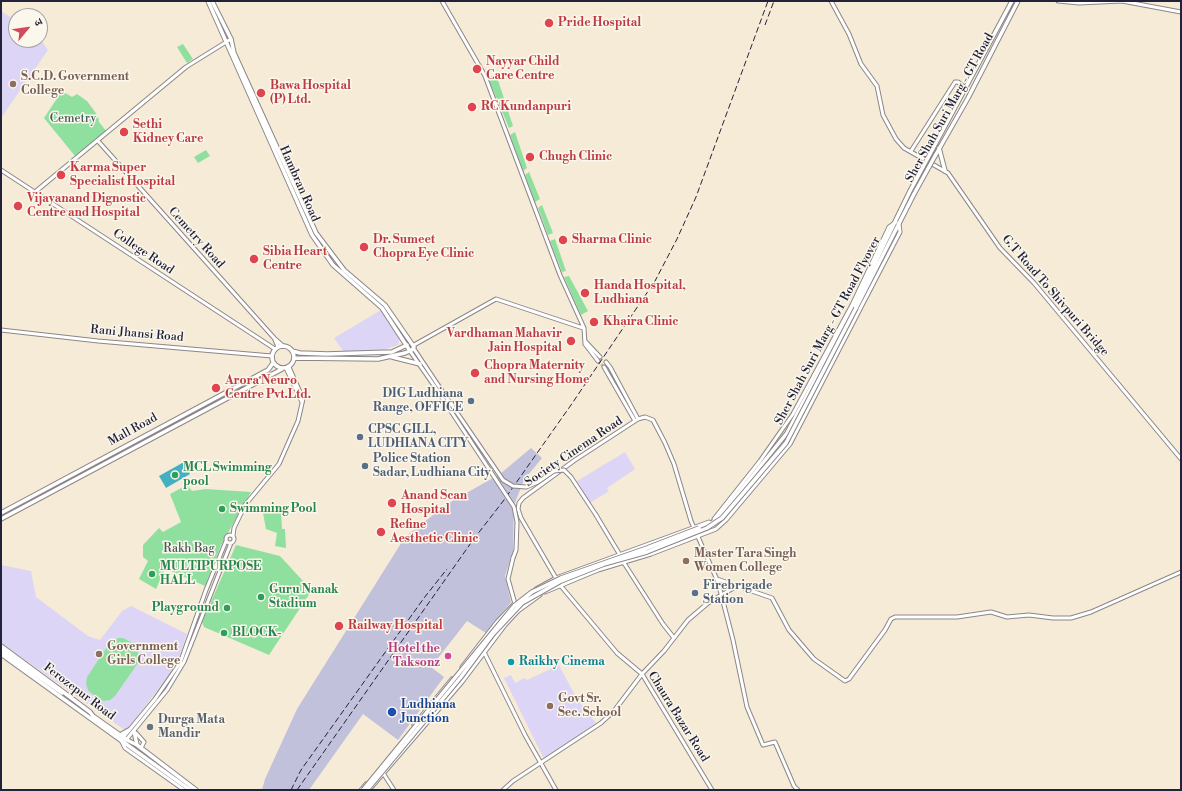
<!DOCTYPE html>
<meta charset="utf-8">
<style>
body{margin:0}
#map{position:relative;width:1182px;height:791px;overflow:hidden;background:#f6ebd6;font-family:"Libre Bodoni","Noto Serif Devanagari",serif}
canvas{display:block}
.frame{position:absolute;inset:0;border:2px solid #22223b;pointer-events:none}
.north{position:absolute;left:8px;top:8px;width:40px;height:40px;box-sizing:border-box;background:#fbf7ec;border:1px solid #a4a2a5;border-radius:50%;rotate:61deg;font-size:11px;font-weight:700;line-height:16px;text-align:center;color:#22223b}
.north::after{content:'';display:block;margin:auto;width:14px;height:18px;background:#d1495b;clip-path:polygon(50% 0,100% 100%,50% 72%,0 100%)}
</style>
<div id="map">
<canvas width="1182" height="791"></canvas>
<div class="frame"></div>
<div class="north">उ</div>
</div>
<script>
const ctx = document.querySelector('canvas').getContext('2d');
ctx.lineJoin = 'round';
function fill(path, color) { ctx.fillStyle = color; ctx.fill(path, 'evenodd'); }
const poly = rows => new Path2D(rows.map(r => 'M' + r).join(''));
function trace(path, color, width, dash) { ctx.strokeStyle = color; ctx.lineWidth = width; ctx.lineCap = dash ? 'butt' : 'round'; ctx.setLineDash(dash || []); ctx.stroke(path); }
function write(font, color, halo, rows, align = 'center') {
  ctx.font = font + ' "Libre Bodoni",serif'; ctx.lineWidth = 3; ctx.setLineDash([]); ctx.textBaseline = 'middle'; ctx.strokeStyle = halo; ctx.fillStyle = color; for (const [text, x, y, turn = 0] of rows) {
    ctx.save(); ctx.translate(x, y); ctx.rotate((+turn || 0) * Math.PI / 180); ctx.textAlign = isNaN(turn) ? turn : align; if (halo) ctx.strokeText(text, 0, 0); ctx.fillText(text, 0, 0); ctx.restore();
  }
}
fill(poly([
 [1,11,16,21,16,40,40,39,48,50,1,118],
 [381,310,400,337,398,345,380,351,343,351,334,338],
 [625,452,635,469,607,488,609,491,590,503,577,481],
 [1,565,31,571,36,597,88,636,100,640,122,611,131,606,187,634,176,666,126,731,1,643],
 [559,665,577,699,596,723,544,759,504,678,511,675,515,683,524,678,527,680]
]), '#ddd5f6');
fill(poly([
 [531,448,542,458,524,480,514,505,513,551,505,576,511,602,486,633,467,621,431,667,444,677,398,740,363,714,309,790,262,790,265,779,297,709,405,537,447,504,500,474]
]), '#c2c1dc');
fill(poly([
 [183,44,193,59,187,63,177,47],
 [496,74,513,126,509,128,488,78],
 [62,91,72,97,77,94,87,101,98,116,99,122,107,132,75,156,44,118],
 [515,132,527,168,523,171,510,135],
 [206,150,210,156,198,163,194,157],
 [529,172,540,199,535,202,525,175],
 [542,205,553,233,548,235,538,208],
 [555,239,566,271,562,272,550,241],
 [569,276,588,311,581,315,564,277],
 [187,485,192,491,206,489,251,492,221,545,205,586,160,566,165,570,156,589,139,579,148,561,143,557,143,545,159,528,163,532,181,522,170,494],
 [267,506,281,512,282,529,285,529,286,548,275,546,277,533,266,529,263,513],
 [236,545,280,556,303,581,310,593,269,655,204,627,202,622],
 [118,638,123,638,135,644,138,651,138,663,115,696,110,700,104,701,98,699,88,690,86,684,87,677,111,641]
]), '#8fe09f');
fill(poly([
 [184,462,190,474,166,488,159,476]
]), '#43b0c1');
trace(poly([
 [598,361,604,367]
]), '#ccc3b7', 3, [3, 1.5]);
const minor = poly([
 [442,1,485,76,560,275,584,328,585,344,598,361],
 [831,1,849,34,861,64,877,86,883,115,896,139,904,148,948,173,1000,248,1034,283,1181,459],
 [1058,1,1079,3,1122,1,1181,12],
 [98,141,275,339,283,346],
 [911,151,955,82,958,82,965,88],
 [1,170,275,349],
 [35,192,186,67,231,39],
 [1,330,98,341,272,356],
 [275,340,278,347],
 [585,341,600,357],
 [414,345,496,299,583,328],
 [414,349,438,385],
 [410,351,435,387],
 [606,362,610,367,638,419],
 [604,367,635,421],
 [286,368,302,402],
 [596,515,620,555],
 [714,519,760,461,793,414,852,305,889,227,896,222],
 '226 539a4 4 0 1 1 8 0a4 4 0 1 1-8 0Z',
 [233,536,234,528,245,505,279,464,298,421,303,399,289,367],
 [513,558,508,579,515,604],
 [624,563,663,624,674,638],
 [717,579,772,598,789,630,807,651,814,659,845,681,849,679,885,630,891,619,895,617,957,617,991,612,1007,617,1029,615,1053,618,1071,618,1091,612,1181,572],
 [536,589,556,578,709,522],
 [545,592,598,570,651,554,716,529,726,520,790,444,900,232,899,224],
 [484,652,525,735,556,790],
 [462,667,497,622,515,603],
 [414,725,452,679],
 [136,733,144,742,141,748],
 [126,740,167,690,184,662,231,543],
 [383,773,394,790],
 [184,790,125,748,121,740,155,699,180,663,206,590,226,541],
 [361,790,366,784],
 [369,790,462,682,505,625,518,611,540,595],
 [503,790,513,781,601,723,614,711,642,674,664,651,688,620,708,603,735,587],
 [712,790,642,674,617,653,560,585,521,518,518,509,519,503,523,498,575,460,638,419,645,417,653,420,665,443,674,464,691,521,718,582,733,640,747,707,763,745,775,742,794,786,798,790]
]);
const major = poly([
 [208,1,312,235,333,265,382,308,410,351],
 [212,1,231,39,234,53,316,233,344,270,385,305,414,347,412,350,405,353,378,359,294,358],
 [939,148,945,171],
 [930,154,1012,1],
 [935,156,968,98,1018,1],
 [856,308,914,194],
 '272 357a11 11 0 1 1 22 0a11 11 0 1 1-22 0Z',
 [292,351,300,353,327,354,392,352,407,345],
 [392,357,420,364],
 [1,513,268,370,273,363],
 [1,519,282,369],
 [699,528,713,522,720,516,787,433,853,308,910,191],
 [1,646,58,688,90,712,93,716,127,740,137,745,196,790],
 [1,650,62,693],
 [1,654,190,790],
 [134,731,137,745],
 [120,735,129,730]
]);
trace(minor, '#8c8688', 5);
trace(major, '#8c8688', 5.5);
trace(minor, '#fff', 3);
trace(major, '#fff', 3.5);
trace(poly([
 [765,25,774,1],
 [291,790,301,770,424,598,447,569],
 [297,790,473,540,504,500,571,405,655,281,677,239,696,197,768,1]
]), '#22223b', 1, [6, 3]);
const minorBridge = poly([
 [438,385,503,480,513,486,526,487,538,482,554,471,564,470,571,477,596,515],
 [435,387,514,507,517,522,516,550,513,558]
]);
const majorBridge = poly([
 [910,191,930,154],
 [914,194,935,156],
 [363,790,514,606,532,592,561,578,647,548,699,528],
 [367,790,461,677,493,634,522,603,561,581,604,564,647,552,707,528,722,518,786,443,856,308]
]);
trace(minorBridge, '#8c8688', 5, []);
trace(majorBridge, '#8c8688', 5.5, []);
trace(minorBridge, '#fff', 3);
trace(majorBridge, '#fff', 3.5);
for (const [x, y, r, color] of [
 [549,23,5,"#e0444e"],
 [477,69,5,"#e0444e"],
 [13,84,4,"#8d6e63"],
 [261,93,5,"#e0444e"],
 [472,107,5,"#e0444e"],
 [124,132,5,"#e0444e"],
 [530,157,5,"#e0444e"],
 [61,175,5,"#e0444e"],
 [18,206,5,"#e0444e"],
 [563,240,5,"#e0444e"],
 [364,247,5,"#e0444e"],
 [254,259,5,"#e0444e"],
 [585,293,5,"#e0444e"],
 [594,322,5,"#e0444e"],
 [571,341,5,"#e0444e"],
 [475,373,5,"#e0444e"],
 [216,388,5,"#e0444e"],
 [471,401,4,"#5c6f8a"],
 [360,437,4,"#5c6f8a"],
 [365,466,4,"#5c6f8a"],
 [175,475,4,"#2e9e5b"],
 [392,503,5,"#e0444e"],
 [222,509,4,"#2e9e5b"],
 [381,532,5,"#e0444e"],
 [686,561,4,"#8d6e63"],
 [152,574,4,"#2e9e5b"],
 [695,593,4,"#5c6f8a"],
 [261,597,4,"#2e9e5b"],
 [227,608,4,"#2e9e5b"],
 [339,626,5,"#e0444e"],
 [224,633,4,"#2e9e5b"],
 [99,654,4,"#8d6e63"],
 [448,656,4,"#d1479c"],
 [511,662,4,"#0f9aa8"],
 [550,706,4,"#8d6e63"],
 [392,712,5,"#1a4fb4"],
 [150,727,4,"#6b7280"]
]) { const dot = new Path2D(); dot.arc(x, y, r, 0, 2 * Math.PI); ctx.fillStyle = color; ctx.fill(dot); trace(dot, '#fbf7ec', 1.5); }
write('bold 12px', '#be3a42', '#fbf7ec', [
 ["Pride Hospital",558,23],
 ["Nayyar Child",486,62],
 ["Care Centre",486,76],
 ["Bawa Hospital",270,86],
 ["(P) Ltd.",270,100],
 ["RC Kundanpuri",481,107],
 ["Sethi",133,125],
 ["Kidney Care",133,139],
 ["Chugh Clinic",539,157],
 ["Karma Super",70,168],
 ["Specialist Hospital",70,182],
 ["Vijayanand Dignostic",27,199],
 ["Centre and Hospital",27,213],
 ["Dr. Sumeet",373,240],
 ["Chopra Eye Clinic",373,254],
 ["Sharma Clinic",572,240],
 ["Sibia Heart",263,252],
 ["Centre",263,266],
 ["Handa Hospital,",594,286],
 ["Ludhiana",594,300],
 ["Khaira Clinic",603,322],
 ["Vardhaman Mahavir",562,334,"right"],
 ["Jain Hospital",562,348,"right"],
 ["Chopra Maternity",484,366],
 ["and Nursing Home",484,380],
 ["Arora Neuro",225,381],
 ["Centre Pvt.Ltd.",225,395],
 ["Anand Scan",401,496],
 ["Hospital",401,510],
 ["Refine",390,525],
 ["Aesthetic Clinic",390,539],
 ["Railway Hospital",348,626]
], 'left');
write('bold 12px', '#785e54', '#fbf7ec', [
 ["S.C.D. Government",21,77],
 ["College",21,91],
 ["Master Tara Singh",694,554],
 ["Women College",694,568],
 ["Government",107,647],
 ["Girls College",107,661],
 ["Govt Sr.",558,699],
 ["Sec. School",558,713]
], 'left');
write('12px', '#22223b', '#fbf7ec', [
 ["Sher Shah Suri Marg - GT Road",950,108,-61],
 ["Hambran Road",299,184,66],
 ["Cemetry Road",196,238,48],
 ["College Road",143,252,34],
 ["G.T Road To Shivpuri Bridge",1055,296,49],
 ["Sher Shah Suri Marg - GT Road Flyover",828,331,-62],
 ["Rani Jhansi Road",137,334,5],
 ["Mall Road",133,430,-29],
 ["Society Cinema Road",574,452,-34],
 ["Ferozepur Road",79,692,37],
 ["Chaura Bazar Road",678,717,58]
]);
write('12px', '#435b59', '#fbf7ec', [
 ["Cemetry",73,119],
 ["Rakh Bag",189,549]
]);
write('bold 12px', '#4e5e75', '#fbf7ec', [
 ["DIG Ludhiana",463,394,"right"],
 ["Range, OFFICE",463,408,"right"],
 ["CPSC GILL,",368,430],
 ["LUDHIANA CITY",368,444],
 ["Police Station",373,459],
 ["Sadar, Ludhiana City",373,473],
 ["Firebrigade",703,586],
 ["Station",703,600]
], 'left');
write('bold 12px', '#27864d', '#fbf7ec', [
 ["MCL Swimming",183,468],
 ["pool",183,482],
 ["Swimming Pool",230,509],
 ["MULTIPURPOSE",160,567],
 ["HALL",160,581],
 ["Guru Nanak",269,590],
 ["Stadium",269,604],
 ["Playground",219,608,"right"],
 ["BLOCK-",232,633]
], 'left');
write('bold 12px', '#b23c85', '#fbf7ec', [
 ["Hotel the",440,649],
 ["Taksonz",440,663]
], 'right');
write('bold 12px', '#0d838f', '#fbf7ec', [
 ["Raikhy Cinema",519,662]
], 'left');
write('bold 12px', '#164399', '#fbf7ec', [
 ["Ludhiana",401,705],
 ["Junction",401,719]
], 'left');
write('bold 12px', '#5b616d', '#fbf7ec', [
 ["Durga Mata",158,720],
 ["Mandir",158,734]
], 'left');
</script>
